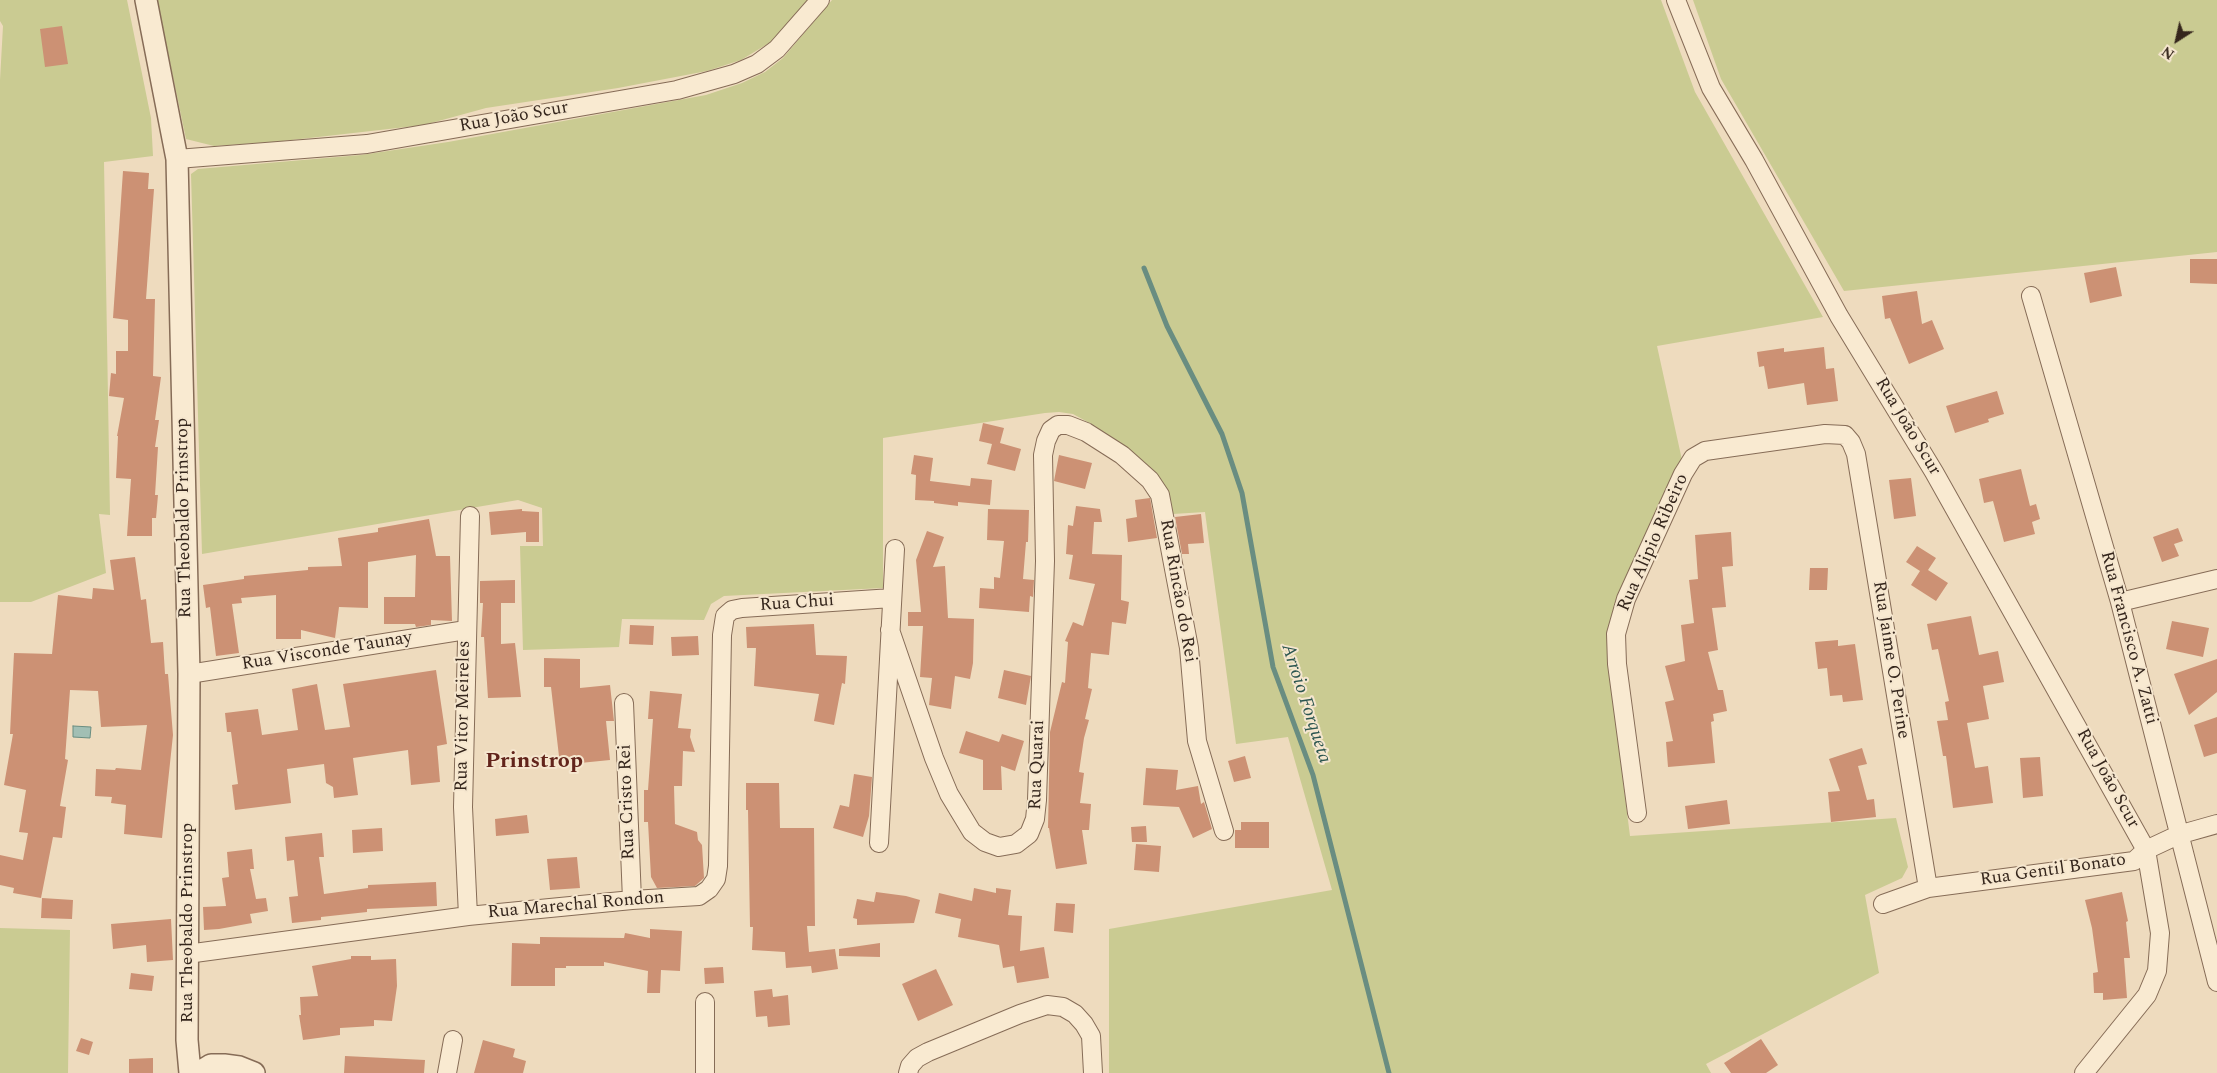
<!DOCTYPE html>
<meta charset="utf-8">
<style>
body{margin:0}
#map{position:relative;width:2217px;height:1073px;overflow:hidden;background:#eedbbe;font-family:Spectral,serif}
canvas{display:block}
.north{position:absolute;left:2152px;top:15px;width:50px;height:50px;-webkit-text-stroke:4px #f5e6ce;paint-order:stroke;rotate:215deg;font-size:14px;font-weight:700;line-height:20px;text-align:center;color:#35261c}
.north::after{content:'';display:block;margin:auto;width:18px;height:22px;background:#35261c;clip-path:polygon(50% 0,100% 100%,50% 72%,0 100%)}
</style>
<div id="map">
<canvas width="2217" height="1073"></canvas>
<div class="north">N</div>
</div>
<script>
const ctx = document.querySelector('canvas').getContext('2d');
ctx.lineJoin = 'round';
function fill(path, color) { ctx.fillStyle = color; ctx.fill(path, 'evenodd'); }
const poly = rows => new Path2D(rows.map(r => 'M' + r).join(''));
function trace(path, color, width, dash) { ctx.strokeStyle = color; ctx.lineWidth = width; ctx.lineCap = dash ? 'butt' : 'round'; ctx.setLineDash(dash || []); ctx.stroke(path); }
function write(font, color, halo, rows, align = 'center') {
  ctx.font = font + ' Spectral,serif'; ctx.lineWidth = 4; ctx.setLineDash([]); ctx.textBaseline = 'middle'; ctx.strokeStyle = halo; ctx.fillStyle = color; for (const [text, x, y, turn = 0] of rows) {
    ctx.save(); ctx.translate(x, y); ctx.rotate((+turn || 0) * Math.PI / 180); ctx.textAlign = isNaN(turn) ? turn : align; if (halo) ctx.strokeText(text, 0, 0); ctx.fillText(text, 0, 0); ctx.restore();
  }
}
fill(poly([
 [0,0,127,0,151,118,153,156,104,162,110,515,99,514,106,573,31,602,0,602,0,80,3,26,0,21],
 [157,0,809,0,774,40,741,60,707,71,618,88,486,108,424,125,274,142,214,146,186,139],
 [832,0,1661,0,1695,92,1823,317,1657,346,1682,460,1620,595,1610,621,1607,641,1609,670,1630,836,1896,818,1908,867,1902,878,1865,895,1879,973,1706,1064,1711,1073,1109,1073,1109,929,1332,890,1288,737,1236,744,1205,512,1173,514,1166,491,1149,468,1095,426,1073,414,1059,412,1045,413,883,438,883,588,724,596,711,604,704,620,622,619,619,647,523,650,520,546,543,546,542,508,518,500,202,554,191,174,198,169,361,155,448,142,706,95,742,83,765,72,783,58],
 [1693,0,2217,0,2217,252,1844,291,1721,79],
 [0,928,70,930,68,1073,0,1073]
]), '#cacb92');
const water = poly([
 [73,726,91,727,90,738,73,737,73,726]
]);
fill(water, '#a2bfb4');
trace(water, '#698d81', 1);
trace(poly([
 [1144,268,1167,326,1222,434,1242,493,1273,667,1313,775,1389,1073]
]), '#698d81', 5);
fill(poly([
 [62,26,68,64,45,67,40,29],
 [123,171,149,173,148,189,154,189,146,299,155,299,153,376,161,377,155,420,159,420,155,447,158,447,155,495,158,495,156,518,152,518,152,536,127,536,131,479,116,478,118,436,117,436,124,398,109,396,111,373,116,374,116,351,128,351,128,320,113,318],
 [2190,259,2217,259,2217,284,2190,283],
 [2116,267,2122,296,2090,303,2084,273],
 [1917,291,1922,324,1932,320,1944,349,1909,364,1890,318,1885,319,1882,296],
 [1824,347,1826,369,1834,368,1838,401,1807,405,1804,383,1768,389,1764,366,1759,367,1757,352,1784,348,1784,352],
 [1997,391,2004,414,1988,419,1989,422,1955,433,1946,406],
 [983,423,1004,428,1000,443,1021,449,1015,471,987,464,992,444,979,441],
 [914,455,933,458,930,481,970,486,971,478,992,480,990,505,958,502,958,506,934,503,934,501,915,500,916,475,911,474],
 [1059,455,1092,463,1085,489,1054,481],
 [2021,469,2030,506,2036,504,2040,519,2032,522,2035,534,2004,542,1993,501,1984,503,1979,479],
 [1911,478,1916,516,1894,519,1889,480],
 [1150,498,1157,538,1128,542,1126,519,1137,517,1135,500],
 [1076,506,1100,509,1102,522,1094,522,1092,554,1122,555,1121,600,1129,602,1126,624,1112,622,1109,655,1091,653,1088,688,1092,689,1085,719,1089,720,1084,738,1079,772,1084,773,1080,803,1091,804,1089,830,1082,830,1087,864,1056,869,1049,828,1048,828,1050,732,1062,682,1065,683,1068,642,1065,641,1073,622,1083,626,1095,584,1069,579,1073,555,1066,554,1068,525,1073,526],
 [522,509,522,511,539,512,539,542,526,542,526,532,491,535,489,512],
 [988,509,1029,510,1028,542,1026,542,1023,579,1034,580,1033,597,1030,596,1029,612,979,608,980,588,994,589,994,577,1000,578,1004,541,987,540],
 [1201,514,1204,543,1188,544,1189,554,1182,554,1175,517],
 [429,519,436,556,450,556,452,621,431,620,431,625,416,627,415,624,384,624,384,597,415,597,416,555,368,562,368,608,339,607,335,638,301,630,301,639,276,639,276,595,241,598,242,603,232,604,239,653,216,656,210,607,206,608,203,585,244,579,244,576,308,570,308,567,342,566,338,538,378,532,378,528],
 [2178,528,2183,541,2174,544,2179,556,2162,562,2153,537],
 [927,531,944,537,933,567,945,566,948,618,974,619,973,663,970,679,955,676,951,709,929,705,932,678,920,677,923,626,908,626,908,612,921,612,916,560],
 [1731,532,1733,566,1722,567,1726,607,1712,608,1718,650,1708,652,1718,690,1723,690,1727,711,1713,714,1714,721,1711,722,1715,763,1668,767,1666,742,1673,741,1665,702,1674,700,1665,666,1685,661,1681,625,1694,623,1689,580,1698,579,1695,535],
 [1917,546,1936,558,1928,570,1948,583,1936,601,1911,585,1920,571,1906,562],
 [135,557,141,600,146,599,151,643,163,642,165,674,168,674,173,735,162,838,124,834,126,805,111,803,112,797,95,796,96,769,115,770,116,768,141,770,147,725,101,727,98,691,70,690,65,759,68,760,60,806,66,807,62,838,53,837,41,898,13,893,14,888,0,885,0,855,23,860,28,833,19,832,26,790,4,785,13,734,10,734,14,653,52,654,58,595,92,599,93,588,114,590,110,560],
 [1810,568,1828,568,1827,590,1809,590],
 [515,580,515,603,501,603,501,644,515,643,521,697,488,698,484,637,481,637,483,603,480,603,480,581],
 [1971,616,1979,655,1998,651,2004,682,1983,686,1989,719,1967,723,1975,768,1988,766,1993,803,1953,808,1946,756,1943,756,1937,721,1948,720,1945,702,1949,701,1938,649,1932,650,1927,624],
 [2172,621,2209,628,2203,657,2166,649],
 [814,624,816,655,847,656,845,684,842,683,834,725,814,721,819,694,754,686,756,648,747,648,746,627],
 [630,625,654,626,653,645,629,644],
 [698,636,699,655,672,656,671,637],
 [1838,640,1838,646,1855,644,1863,700,1843,702,1842,695,1830,696,1827,668,1818,669,1815,642],
 [544,658,580,659,580,688,610,685,614,721,606,721,610,760,560,765,551,687,544,687],
 [2217,659,2217,692,2189,715,2174,674],
 [436,670,447,744,437,746,440,782,411,785,408,750,353,758,358,795,334,798,333,787,326,783,324,764,287,769,291,803,235,810,232,785,238,784,231,732,227,732,225,713,258,709,262,735,298,730,292,689,317,684,325,730,350,727,343,684],
 [1004,670,1031,676,1026,705,998,698],
 [650,691,682,694,678,728,691,729,690,737,695,752,683,751,682,786,674,786,675,824,697,832,698,840,702,845,704,878,695,886,657,888,651,877,648,822,644,822,644,790,648,790,653,719,648,719],
 [2217,717,2217,753,2204,757,2194,725],
 [966,731,999,742,1002,734,1024,741,1015,771,1001,766,1002,790,983,790,983,760,959,753],
 [1862,748,1867,764,1858,766,1867,800,1874,799,1876,817,1831,822,1828,792,1840,791,1829,759],
 [1245,756,1251,778,1234,782,1228,761],
 [2040,757,2043,796,2023,798,2020,758],
 [1146,768,1178,770,1176,790,1198,786,1201,804,1204,802,1212,829,1193,838,1179,807,1143,805],
 [854,774,872,777,869,816,863,837,833,828,840,805,849,807],
 [746,783,779,783,780,828,814,828,815,926,807,926,809,952,835,949,838,969,812,973,811,966,786,968,785,952,752,950,753,927,750,927,748,810,746,810],
 [1727,800,1730,824,1688,829,1685,806],
 [527,815,529,833,496,836,495,819],
 [1241,822,1269,822,1269,848,1235,848,1235,830,1241,830],
 [1146,826,1147,842,1132,842,1131,827],
 [382,828,383,851,353,853,352,830],
 [322,833,324,857,319,857,324,894,368,888,368,885,436,882,437,906,367,909,367,912,321,917,321,920,292,923,289,897,298,896,294,860,287,861,285,837],
 [1136,844,1161,846,1159,872,1134,870],
 [252,849,254,869,250,869,256,899,266,898,268,911,250,914,252,923,219,929,204,930,203,907,226,906,222,878,229,877,227,852],
 [577,857,580,888,550,890,547,859],
 [974,888,996,893,996,888,1011,890,1008,915,1022,916,1020,951,1044,947,1049,978,1017,983,1014,966,1003,968,999,945,958,937,961,919,935,913,939,893,972,901],
 [876,892,906,896,920,900,914,923,857,925,857,919,853,918,857,899,874,902],
 [2122,892,2128,921,2126,922,2130,958,2124,958,2127,998,2103,1000,2103,993,2094,993,2093,973,2098,972,2092,928,2085,900],
 [42,898,73,900,72,919,41,918],
 [1056,903,1075,904,1073,933,1054,931],
 [171,919,173,960,147,962,146,945,113,949,111,924],
 [650,929,682,931,680,971,661,970,660,993,647,993,648,971,604,962,604,966,566,966,566,968,555,968,555,986,511,986,512,943,540,944,540,937,624,938,625,933,650,938],
 [880,943,880,957,839,956,839,949],
 [351,956,371,956,371,960,396,959,397,986,392,1021,374,1020,374,1026,340,1028,340,1035,303,1040,299,1015,301,1015,300,997,318,996,312,966,351,959],
 [723,967,724,983,705,984,704,968],
 [936,969,953,1005,918,1021,902,984],
 [131,973,154,976,152,991,129,989],
 [772,989,773,997,788,995,790,1025,768,1027,767,1016,756,1017,754,991],
 [81,1038,93,1042,89,1055,76,1051],
 [1761,1039,1778,1065,1766,1073,1731,1073,1724,1063],
 [483,1040,515,1049,513,1057,526,1061,523,1073,474,1073],
 [345,1056,425,1060,424,1073,344,1073],
 [153,1058,153,1073,129,1073,129,1059]
]), '#cc9174');
const minor = poly([
 [1676,0,1711,88,1754,160,1839,316,1934,472,2146,850,2160,933,2157,971,2147,995,2084,1073],
 [177,159,367,144,677,90,734,74,757,64,777,49,820,0],
 [2031,296,2120,602,2217,982],
 [2120,602,2217,579],
 [890,630,934,758,949,794,972,832,985,842,999,847,1016,844,1029,834,1035,819,1037,800,1045,561,1043,455,1046,441,1051,430,1058,425,1068,425,1086,432,1122,455,1150,480,1160,495,1189,648,1197,741,1224,831],
 [189,674,466,630],
 [624,703,632,900],
 [1637,813,1617,664,1616,634,1626,599,1683,474,1693,458,1705,451,1825,434,1845,435,1851,442,1856,454,1928,888],
 [879,843,895,549],
 [1883,904,1928,888,2134,861,2146,850,2178,835,2217,824],
 [468,916,463,807,470,516],
 [187,954,468,916,632,900,699,896,709,889,716,879,718,866,722,635,725,616,732,610,742,608,892,598],
 [705,1002,705,1073],
 [447,1073,453,1040],
 [908,1073,910,1066,917,1058,928,1052,1020,1014,1047,1005,1063,1007,1075,1014,1084,1024,1091,1036,1093,1073]
]);
const tertiary = poly([
 [146,0,177,159,189,674,187,1040,190,1073],
 [198,1073,211,1065,224,1065,239,1067,254,1073]
]);
trace(minor, '#866c57', 20);
trace(tertiary, '#866c57', 24);
trace(minor, '#f9ead1', 18);
trace(tertiary, '#f9ead1', 21);
write('18px', '#35261c', '#f5e6ce', [
 ["Rua João Scur",514,118,-10],
 ["Rua João Scur",1907,427,59],
 ["Rua Theobaldo Prinstrop",185,518,-91],
 ["Rua Alipio Ribeiro",1654,543,-66],
 ["Rua Rincão do Rei",1177,591,80],
 ["Rua Chui",797,604,-4],
 ["Rua Francisco A. Zatti",2128,638,75],
 ["Rua Visconde Taunay",327,652,-9],
 ["Rua Jaime O. Perine",1890,660,81],
 ["Rua Vitor Meireles",464,716,-89],
 ["Rua Quarai",1038,765,-88],
 ["Rua João Scur",2107,779,61],
 ["Rua Cristo Rei",628,802,-92],
 ["Rua Gentil Bonato",2053,871,-8],
 ["Rua Marechal Rondon",576,906,-5],
 ["Rua Theobaldo Prinstrop",188,923,-90]
]);
write('italic 19px', '#2b554f', '#f5e6ce', [
 ["Arroio Forqueta",1305,704,72]
]);
write('bold 22px', '#62241b', '#f5e6ce', [
 ["Prinstrop",534,763]
]);
</script>
